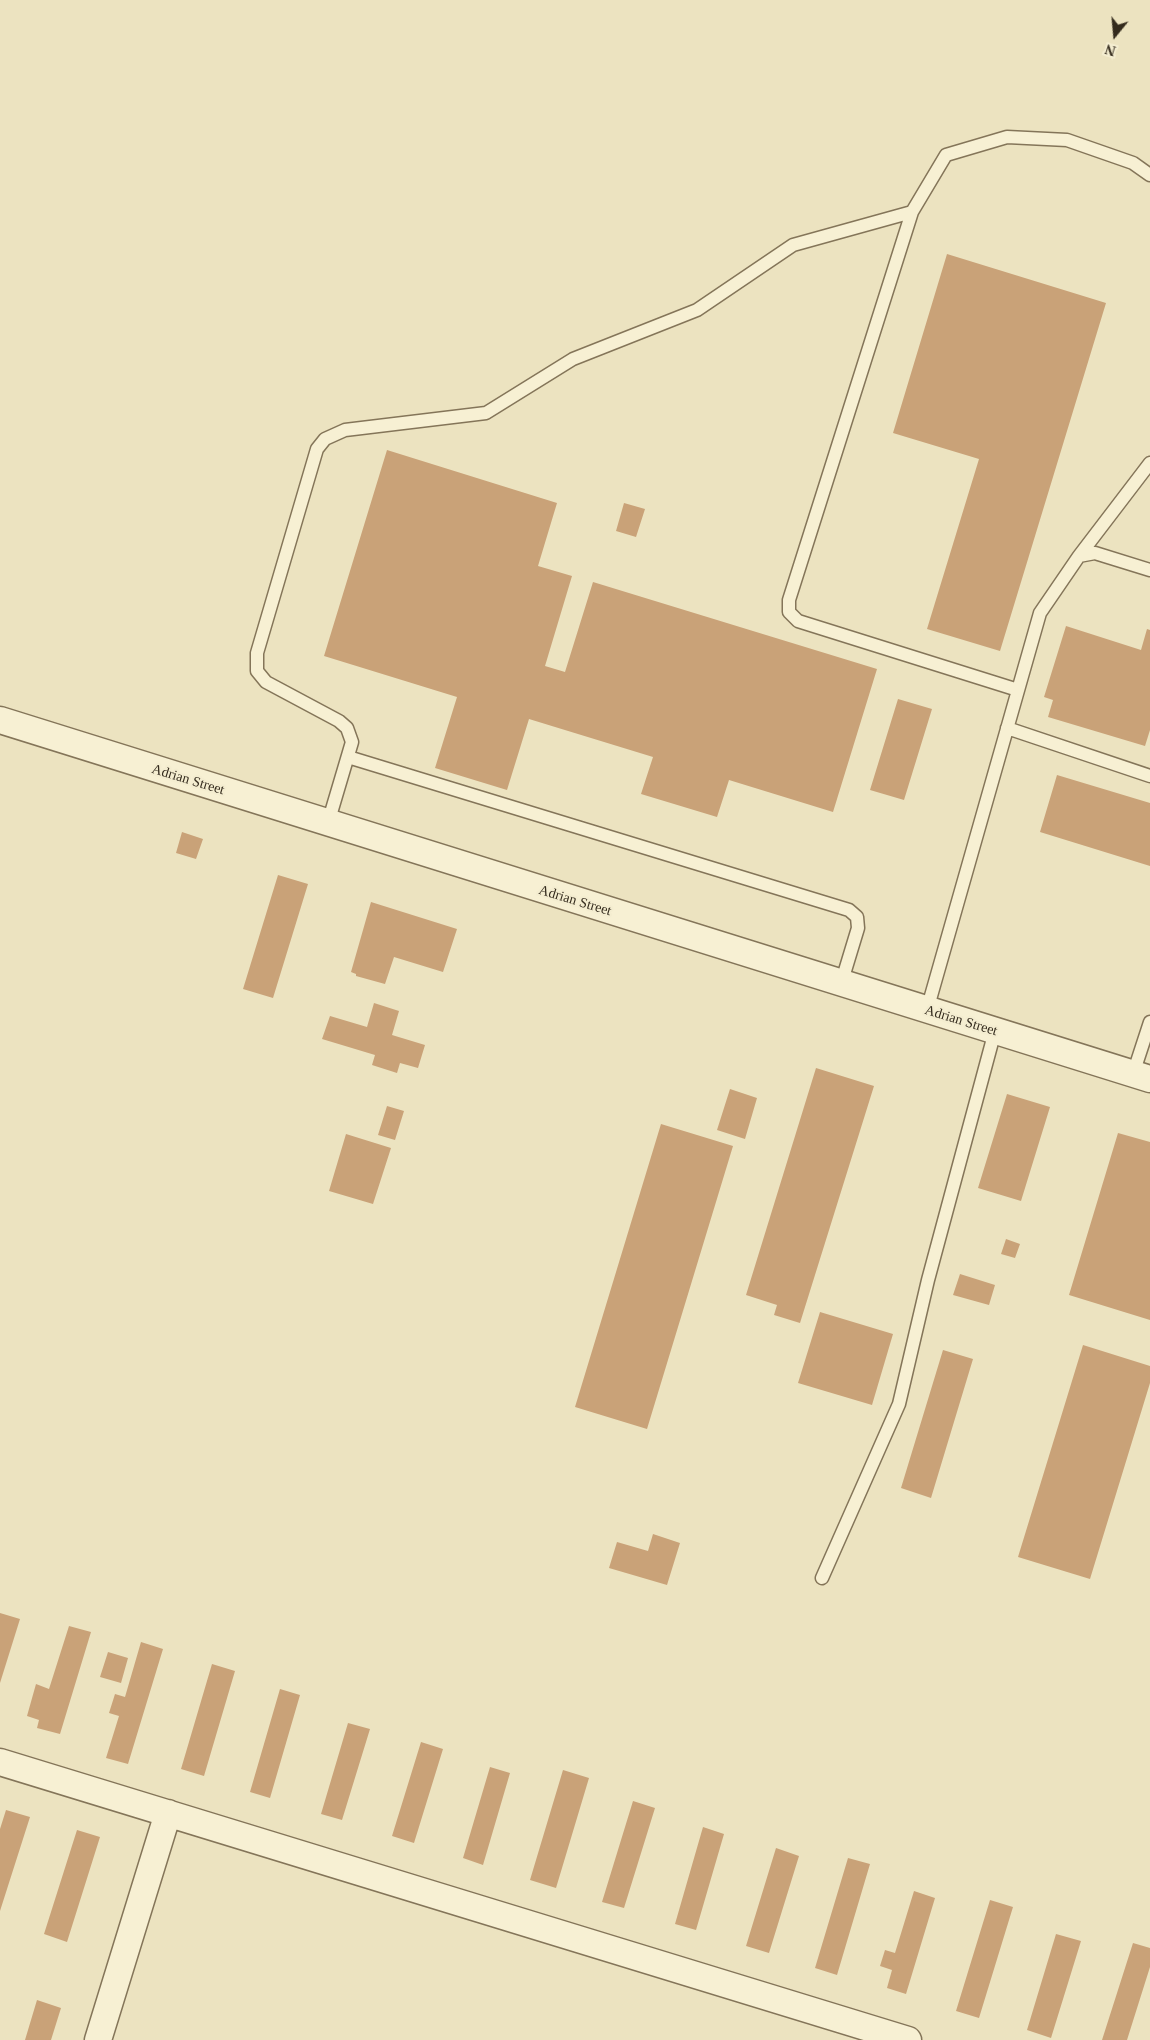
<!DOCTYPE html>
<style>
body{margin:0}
#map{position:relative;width:1150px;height:2040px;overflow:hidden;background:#ece3c0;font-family:Georgia,serif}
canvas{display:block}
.north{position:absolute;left:1090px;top:10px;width:50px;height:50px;-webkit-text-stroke:4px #f4edd0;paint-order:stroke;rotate:197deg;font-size:14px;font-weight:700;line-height:20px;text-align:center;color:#342b1d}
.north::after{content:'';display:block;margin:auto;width:18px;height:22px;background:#342b1d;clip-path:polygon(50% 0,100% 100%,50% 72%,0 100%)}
</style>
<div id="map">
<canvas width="1150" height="2040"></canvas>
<div class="north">N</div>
</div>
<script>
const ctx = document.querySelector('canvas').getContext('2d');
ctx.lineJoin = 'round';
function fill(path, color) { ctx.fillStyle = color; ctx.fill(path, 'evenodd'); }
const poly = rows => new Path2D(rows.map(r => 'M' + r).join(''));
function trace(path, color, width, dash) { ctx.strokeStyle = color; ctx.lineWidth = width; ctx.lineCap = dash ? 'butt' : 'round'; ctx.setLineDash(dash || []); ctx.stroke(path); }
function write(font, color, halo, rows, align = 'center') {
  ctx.font = font + ' Georgia,serif'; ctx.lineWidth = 4.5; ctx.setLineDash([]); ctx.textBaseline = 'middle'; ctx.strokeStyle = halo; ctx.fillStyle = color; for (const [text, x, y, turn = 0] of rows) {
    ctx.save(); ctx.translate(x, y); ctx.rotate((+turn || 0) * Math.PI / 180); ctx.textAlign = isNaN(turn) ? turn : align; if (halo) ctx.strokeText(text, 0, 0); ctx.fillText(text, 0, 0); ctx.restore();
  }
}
fill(poly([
 [947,254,1106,303,1000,651,927,629,979,459,893,433],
 [387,450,557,503,538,566,572,576,545,666,565,672,593,582,877,669,833,812,729,780,717,817,641,794,653,757,529,719,507,790,435,768,457,697,324,656],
 [624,503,645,509,636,537,616,531],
 [1066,626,1141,650,1147,629,1150,630,1150,730,1145,746,1048,717,1053,700,1044,697],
 [898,699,932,709,904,800,870,790],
 [1057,775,1150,803,1150,866,1040,832],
 [182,832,203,839,196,859,176,853],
 [278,875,308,884,273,998,243,989],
 [371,902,457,929,443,972,394,957,385,984,356,976,356,974,351,972],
 [374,1003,399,1011,392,1035,425,1045,418,1068,400,1063,397,1073,372,1065,375,1055,322,1039,330,1016,367,1027],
 [816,1068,874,1086,800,1323,774,1315,777,1305,746,1295],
 [730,1089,757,1098,745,1139,717,1130],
 [1007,1094,1050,1107,1021,1201,978,1188],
 [387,1106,404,1111,395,1140,378,1135],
 [661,1124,733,1146,647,1429,575,1407],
 [1118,1133,1150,1142,1150,1320,1069,1295],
 [346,1134,391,1148,373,1204,329,1191],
 [1006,1239,1020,1244,1015,1258,1001,1254],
 [960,1274,995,1285,989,1305,953,1295],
 [820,1312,893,1334,872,1405,798,1383],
 [1083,1345,1150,1366,1150,1383,1090,1579,1018,1557],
 [943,1350,973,1359,931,1498,901,1488],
 [653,1534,680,1543,667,1585,609,1568,617,1542,648,1551],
 [0,1613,20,1619,0,1683],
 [69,1626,91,1632,60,1734,37,1728,39,1720,27,1716,36,1684,49,1689],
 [141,1642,163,1649,128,1764,106,1758,119,1716,109,1713,115,1694,125,1697],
 [108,1652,128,1658,121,1683,100,1677],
 [212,1664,235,1671,204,1776,181,1769],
 [280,1689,300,1695,270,1798,250,1792],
 [348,1723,370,1729,342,1820,321,1814],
 [421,1742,443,1749,414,1843,392,1836],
 [490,1767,510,1773,483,1865,463,1858],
 [563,1770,589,1778,556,1888,530,1880],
 [633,1801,655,1808,624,1908,602,1902],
 [6,1810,30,1817,0,1911,0,1829],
 [703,1827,724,1834,696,1930,675,1924],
 [77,1830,100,1837,67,1942,44,1934],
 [776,1848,799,1856,769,1953,746,1946],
 [848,1858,870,1864,837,1975,815,1968],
 [914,1891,935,1898,906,1994,887,1988,892,1970,880,1966,885,1950,895,1953],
 [990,1900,1013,1907,979,2018,956,2011],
 [1056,1934,1081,1941,1051,2038,1027,2030],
 [1133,1943,1150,1948,1150,1967,1127,2040,1102,2040],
 [37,2000,61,2008,51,2040,25,2040]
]), '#c9a278');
const service = poly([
 [1079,556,1150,463],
 [1018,690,798,621,789,612,789,600,912,212,946,155,1007,137,1067,140,1133,163,1150,175],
 [1007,728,1150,776],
 [348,757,849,910,857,917,858,928,841,984],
 [328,823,352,742,347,728,339,721,266,682,257,671,257,653,317,449,325,439,345,430,486,413,573,359,697,310,793,245,912,212],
 [927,1010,1040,613,1079,556,1095,553,1150,570],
 [1133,1074,1150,1022],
 [822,1578,899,1404,928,1280,995,1031]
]);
const minor = poly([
 [0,720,1150,1079],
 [0,1762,908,2040],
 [98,2040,168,1813]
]);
trace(service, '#847559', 15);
trace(minor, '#847559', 29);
trace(service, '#f7f0d3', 12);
trace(minor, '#f7f0d3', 26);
write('14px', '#342b1d', '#f4edd0', [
 ["Adrian Street",188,780,17],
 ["Adrian Street",575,901,17],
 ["Adrian Street",961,1021,17]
]);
</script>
